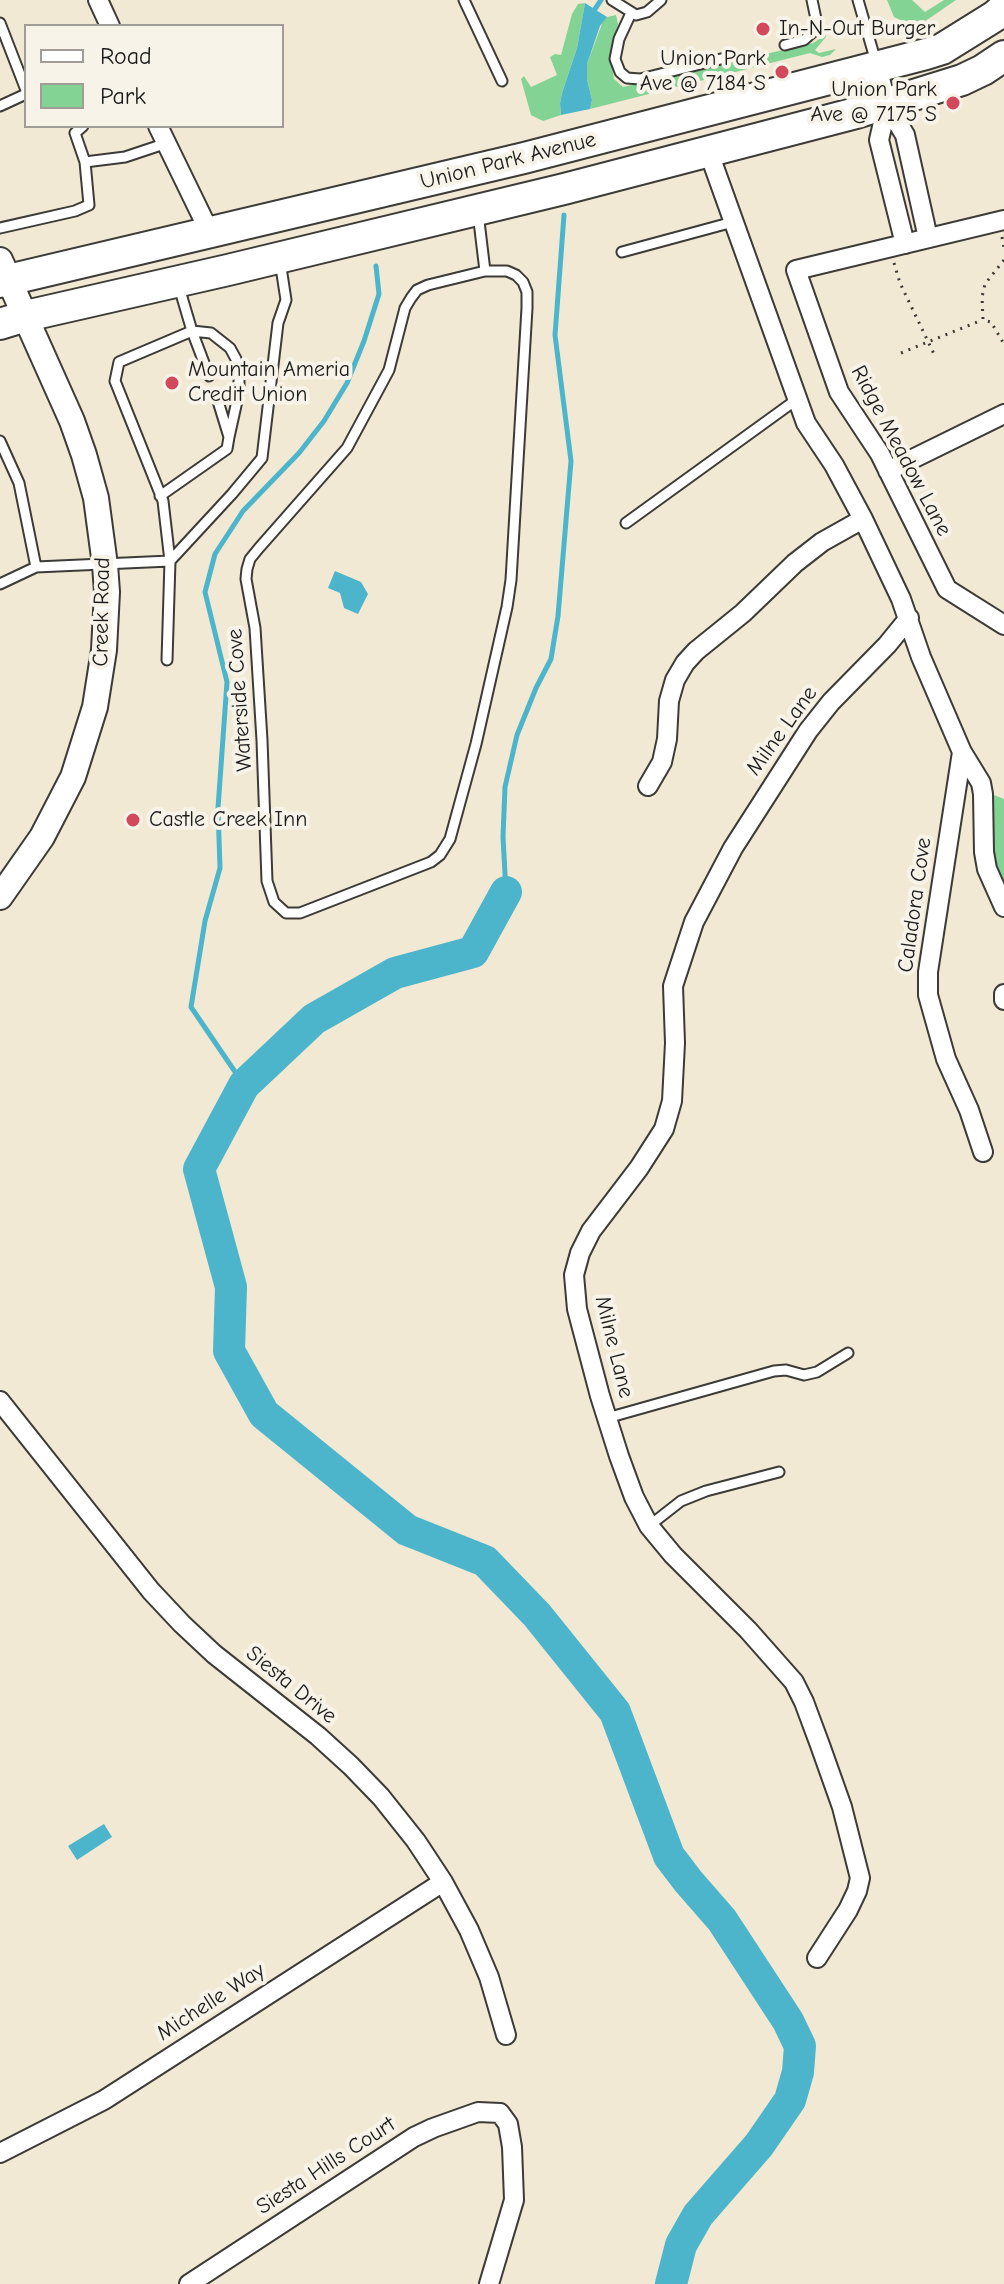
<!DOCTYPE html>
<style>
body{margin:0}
#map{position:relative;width:1004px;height:2284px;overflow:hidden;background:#f1e9d3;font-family:"Comic Neue",sans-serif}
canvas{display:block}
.legend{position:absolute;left:24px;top:24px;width:260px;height:104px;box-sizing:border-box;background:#f7f3e8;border:2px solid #9f9d96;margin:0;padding:10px 14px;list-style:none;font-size:24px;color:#1c1c1c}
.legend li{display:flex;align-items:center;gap:16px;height:40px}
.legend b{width:40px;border:2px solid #9f9d96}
</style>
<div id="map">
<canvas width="1004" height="2284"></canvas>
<ul class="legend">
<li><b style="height:10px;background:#fff"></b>Road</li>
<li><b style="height:22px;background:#83d494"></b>Park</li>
</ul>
</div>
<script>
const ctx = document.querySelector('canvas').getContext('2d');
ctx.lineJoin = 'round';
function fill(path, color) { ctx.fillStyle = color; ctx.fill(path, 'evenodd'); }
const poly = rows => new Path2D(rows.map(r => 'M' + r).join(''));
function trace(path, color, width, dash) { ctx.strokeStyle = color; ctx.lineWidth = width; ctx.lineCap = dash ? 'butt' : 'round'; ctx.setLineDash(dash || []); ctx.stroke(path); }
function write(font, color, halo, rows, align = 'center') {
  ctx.font = font + ' "Comic Neue",sans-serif'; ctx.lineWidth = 8; ctx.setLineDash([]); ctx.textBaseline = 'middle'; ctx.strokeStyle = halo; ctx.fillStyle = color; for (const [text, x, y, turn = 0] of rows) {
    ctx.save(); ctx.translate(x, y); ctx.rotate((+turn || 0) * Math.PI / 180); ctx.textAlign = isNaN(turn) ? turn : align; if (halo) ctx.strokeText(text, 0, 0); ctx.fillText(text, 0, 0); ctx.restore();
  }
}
fill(poly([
 [887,0,912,0,925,12,944,0,956,0,921,24,913,26,894,17],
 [585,3,577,48,562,93,560,103,561,115,543,121,531,115,521,79,524,76,531,87,557,75,550,57,555,54,561,55,572,14,578,4],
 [616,15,618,24,610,55,614,79,623,87,813,43,821,38,824,31,826,37,815,50,819,53,836,49,830,55,822,57,810,53,590,109,592,100,587,79,587,64,603,21,607,17],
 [989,793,1004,799,1004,897,988,847]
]), '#83d494');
fill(poly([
 [585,3,607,17,600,26,587,64,587,79,592,100,590,109,561,115,560,103,562,93,577,48],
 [335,571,361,582,368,594,358,614,344,608,340,593,328,588],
 [104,1824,112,1837,77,1860,68,1846]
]), '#4db5cb');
trace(poly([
 [593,12,601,0],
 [506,892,503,837,505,787,517,735,536,688,551,659,558,616,571,461,555,335,564,215],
 [244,1085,191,1007,205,921,220,868,218,808,227,682,205,592,215,554,243,511,299,453,324,421,347,383,364,341,379,294,376,266]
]), '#4db5cb', 5);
trace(poly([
 [506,892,473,952,395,973,314,1019,244,1085,199,1169,231,1287,229,1351,264,1414,407,1530,485,1561,537,1615,615,1712,669,1856,688,1881,722,1920,788,2021,800,2046,798,2072,790,2100,759,2145,698,2215,681,2245,671,2284]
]), '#4db5cb', 32);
const service = poly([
 [464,0,502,81],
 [612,0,636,15,647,12,661,0],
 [858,0,876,62],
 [631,13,619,39,615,59,620,72,627,78,640,79,733,56],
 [0,23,26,90],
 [785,45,804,40,813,32,816,19,812,0],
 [0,106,26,94],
 [85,162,125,157,167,143],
 [478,213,485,271],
 [0,228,75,211,89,205,85,162,75,133,83,126],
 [622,252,733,222],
 [485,271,507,271,516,275,523,282,527,292,527,308,511,580,507,607,476,744,450,839,440,855,431,862,300,913,286,913,274,902,267,881,262,740,255,628,246,579,247,569,250,559,259,548,347,448,389,370,405,308,411,298,417,290,428,285,485,271],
 [209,376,192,331,211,333,230,348,236,359,239,373,239,392,229,437],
 [0,441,19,483,36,567,0,584],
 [160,496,227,449,229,437,217,398],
 [626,523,796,400],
 [36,567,170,561,163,501,115,381,119,362,192,331,179,287],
 [167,660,170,561,232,494,262,458,278,323,286,300,280,261],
 [607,1418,774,1371,786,1370,804,1375,817,1372,848,1353],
 [649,1526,681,1501,706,1491,779,1472]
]);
const minor = poly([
 [98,0,110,26],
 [877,67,887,105,905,135,928,238],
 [887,105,879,140,905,244],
 [158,126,210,233],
 [709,153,806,423,834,465,863,519,901,599,921,657,962,752,981,783,983,794,984,852,987,869,1004,907],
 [1004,220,796,270,839,392,880,454,947,589,1004,625],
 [888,471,1004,414],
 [962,752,928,972,928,995,946,1059,969,1110,983,1152],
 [648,786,662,762,667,739,669,701,675,680,685,663,696,651,743,613,795,563,822,542,863,519],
 [1004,994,1004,1000],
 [0,1401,151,1591,182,1624,214,1654,318,1736,351,1766,381,1797,416,1841,443,1882,469,1930,489,1977,506,2035],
 [817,1958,848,1910,857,1891,860,1878,842,1807,820,1745,804,1702,794,1682,748,1630,673,1555,649,1526,634,1497,619,1456,600,1396,577,1309,574,1275,580,1253,591,1231,639,1168,664,1129,672,1101,675,1043,673,986,694,922,733,848,808,731,831,702,887,645,909,618],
 [0,2153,104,2100,443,1882],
 [189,2284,414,2137,433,2128,478,2112,500,2113,508,2124,512,2147,514,2200,489,2284]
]);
const tertiary = poly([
 [0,260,72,421,84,455,96,498,105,565,107,592,104,650,95,707,73,777,42,837,0,897]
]);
const primary = poly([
 [0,282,524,158,926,54,942,49,995,16,1004,8],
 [0,324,26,316,228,270,564,189,856,113,962,80,983,70,1004,56]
]);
trace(service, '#3c3b37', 13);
trace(minor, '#3c3b37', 22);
trace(tertiary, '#3c3b37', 28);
trace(primary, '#3c3b37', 34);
trace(poly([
 [1002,237,1004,248],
 [1004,260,985,284,982,297,983,320,991,322,1004,344],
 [894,263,900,283,934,354],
 [901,353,982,320]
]), '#3c3b37', 3, [2, 6]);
trace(service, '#fff', 9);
trace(minor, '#fff', 18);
trace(tertiary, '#fff', 24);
trace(primary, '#fff', 30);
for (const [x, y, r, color] of [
 [763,29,8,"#d1495b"],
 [782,72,8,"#d1495b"],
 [953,103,8,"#d1495b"],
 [172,383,8,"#d1495b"],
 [133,820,8,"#d1495b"]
]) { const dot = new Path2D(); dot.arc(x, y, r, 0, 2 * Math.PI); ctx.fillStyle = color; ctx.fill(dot); trace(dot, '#f7f3e8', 3); }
write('22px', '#1c1c1c', '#f7f3e8', [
 ["In-N-Out Burger",779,29],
 ["Union Park",766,59,"right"],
 ["Ave @ 7184 S",766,84,"right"],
 ["Union Park",937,90,"right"],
 ["Ave @ 7175 S",937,115,"right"],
 ["Mountain Ameria",188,370],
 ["Credit Union",188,395],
 ["Castle Creek Inn",149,820]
], 'left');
write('22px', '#1c1c1c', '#f7f3e8', [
 ["Union Park Avenue",508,161,-14],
 ["Ridge Meadow Lane",901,451,62],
 ["Creek Road",102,612,-89],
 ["Waterside Cove",240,700,-94],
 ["Milne Lane",782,731,-54],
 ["Caladora Cove",915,905,-82],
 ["Milne Lane",614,1347,76],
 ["Siesta Drive",291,1685,39],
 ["Michelle Way",211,2002,-33],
 ["Siesta Hills Court",326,2166,-33]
]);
</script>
